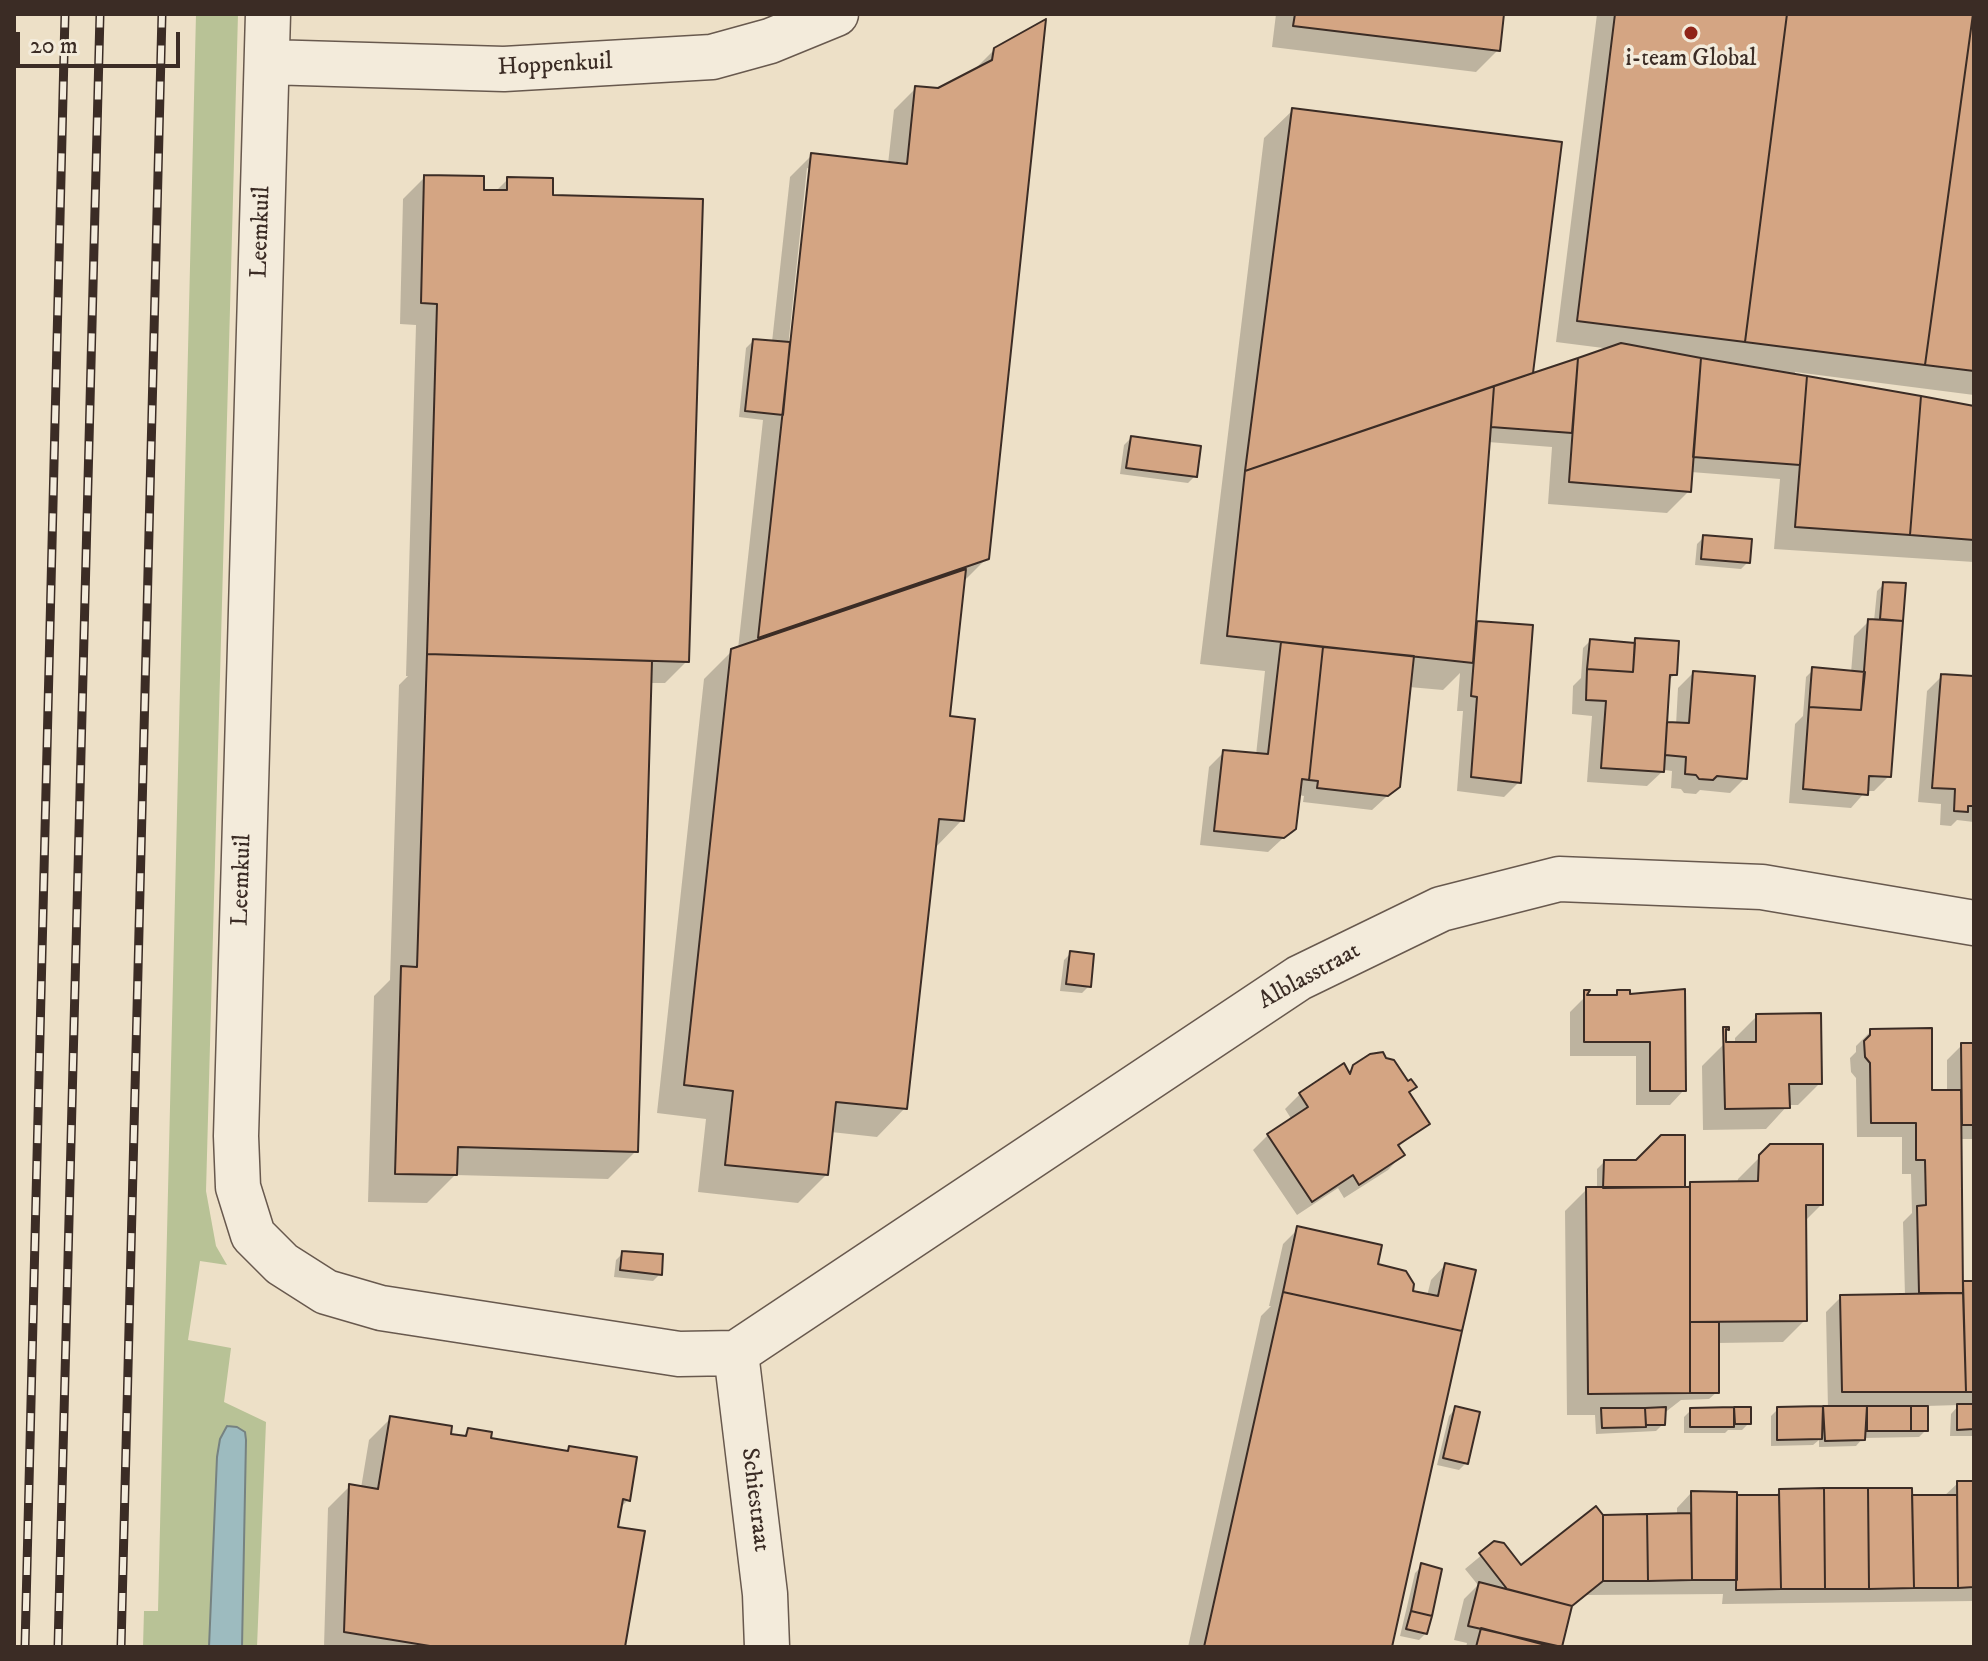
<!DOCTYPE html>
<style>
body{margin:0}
#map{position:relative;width:1988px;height:1661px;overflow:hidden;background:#ede0c7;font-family:"IM FELL DW Pica",serif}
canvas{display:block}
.frame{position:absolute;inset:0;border:16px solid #3b2c25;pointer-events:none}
.scale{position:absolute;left:16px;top:32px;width:164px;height:36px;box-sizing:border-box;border:4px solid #3b2c25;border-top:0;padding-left:10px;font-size:24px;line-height:28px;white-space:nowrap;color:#3b2c25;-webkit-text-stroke:6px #f3ebdb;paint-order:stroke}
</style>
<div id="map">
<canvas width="1988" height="1661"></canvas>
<div class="frame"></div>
<div class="scale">20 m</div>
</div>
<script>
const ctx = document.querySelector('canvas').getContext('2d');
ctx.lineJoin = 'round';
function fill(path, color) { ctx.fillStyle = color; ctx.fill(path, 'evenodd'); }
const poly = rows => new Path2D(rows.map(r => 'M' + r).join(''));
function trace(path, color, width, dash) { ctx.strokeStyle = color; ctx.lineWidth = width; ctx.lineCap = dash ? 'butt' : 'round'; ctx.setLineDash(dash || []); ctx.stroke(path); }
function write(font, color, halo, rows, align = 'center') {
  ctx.font = font + ' "IM FELL DW Pica",serif'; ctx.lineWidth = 7; ctx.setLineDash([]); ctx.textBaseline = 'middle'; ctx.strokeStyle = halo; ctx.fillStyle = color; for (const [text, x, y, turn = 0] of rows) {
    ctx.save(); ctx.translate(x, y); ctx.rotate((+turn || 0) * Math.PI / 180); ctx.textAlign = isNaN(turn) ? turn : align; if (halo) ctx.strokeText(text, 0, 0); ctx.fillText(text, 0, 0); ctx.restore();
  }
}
fill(poly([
 [196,14,238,14,206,1191,216,1246,227,1265,200,1261,188,1340,231,1348,224,1402,266,1422,257,1647,242,1647,246,1440,245,1432,237,1427,220,1439,217,1457,209,1647,143,1647,144,1611,158,1611]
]), '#b8c296');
const water = poly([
 [227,1426,237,1427,245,1432,246,1440,242,1647,209,1647,217,1457,220,1439,227,1426]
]);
fill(water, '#9dbbbf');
trace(water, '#768281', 2);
fill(poly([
 [1276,14,1502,14,1498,50,1476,72,1272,47],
 [1597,14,1974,14,1974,395,1795,372,1795,376,1974,408,1974,562,1774,549,1780,479,1691,472,1689,491,1667,513,1548,504,1552,447,1488,442,1474,627,1478,623,1519,782,1504,797,1457,791,1463,711,1457,711,1460,673,1443,690,1409,687,1398,786,1372,810,1303,802,1304,796,1298,795,1294,828,1268,852,1200,845,1209,767,1224,752,1256,755,1265,671,1200,664,1264,138,1293,110,1525,378,1576,363,1611,349,1556,342],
 [995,49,987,558,964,581,948,718,962,820,934,849,905,1108,877,1137,831,1132,826,1175,798,1203,698,1192,706,1119,657,1113,704,679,732,651,738,649,763,420,739,417,746,348,753,341,772,342,790,177,812,155,888,164,894,110,916,88,938,90,972,72],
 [807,168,811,169,790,367,786,366],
 [425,177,482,192,495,192,508,179,550,197,687,661,665,683,650,683,636,1151,608,1179,455,1175,427,1203,368,1202,374,996,390,980,399,685,408,676,406,676,416,325,400,324,403,199],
 [1131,438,1195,476,1188,483,1120,474,1124,445],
 [1704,537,1748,562,1741,569,1695,565,1697,544],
 [1884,584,1903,585,1889,776,1874,791,1866,791,1851,808,1789,803,1795,724,1803,716,1806,677,1813,670,1851,673,1854,636,1869,621,1874,621,1877,591],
 [1636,640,1675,674,1668,681,1665,724,1676,725,1678,688,1693,673,1745,778,1730,793,1700,790,1696,794,1684,793,1681,789,1671,788,1672,771,1664,770,1647,786,1587,782,1592,716,1572,714,1573,686,1581,678,1583,648,1590,641,1632,644],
 [1942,676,1974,678,1974,822,1957,820,1951,826,1940,825,1941,804,1918,802,1927,691],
 [1071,953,1089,986,1082,993,1060,991,1064,960],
 [1618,992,1684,1090,1670,1105,1636,1105,1636,1056,1570,1056,1570,1012,1585,997,1613,997],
 [1757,1016,1820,1083,1798,1105,1788,1105,1766,1129,1703,1130,1702,1066,1724,1044,1735,1044,1735,1038],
 [1871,1031,1930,1092,1947,1092,1947,1060,1962,1045,1974,1045,1974,1139,1960,1139,1961,1283,1974,1283,1974,1436,1950,1436,1951,1414,1959,1405,1926,1406,1926,1430,1919,1437,1863,1438,1856,1446,1819,1447,1819,1440,1813,1445,1771,1446,1771,1416,1778,1409,1828,1409,1826,1312,1841,1297,1905,1296,1903,1222,1912,1213,1911,1174,1902,1174,1902,1137,1857,1137,1856,1078,1851,1072,1850,1058,1856,1052,1856,1046],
 [1343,1066,1347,1073,1354,1067,1407,1083,1407,1093,1427,1123,1397,1148,1402,1155,1388,1170,1344,1198,1338,1188,1297,1215,1253,1150,1268,1135,1292,1120,1285,1109,1300,1094],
 [1771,1146,1821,1205,1804,1222,1805,1320,1783,1342,1717,1343,1717,1392,1709,1399,1681,1400,1663,1414,1663,1424,1656,1431,1596,1434,1595,1415,1567,1415,1565,1211,1587,1189,1597,1189,1597,1169,1604,1162,1683,1191,1690,1184,1737,1184,1738,1179],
 [1298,1229,1375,1266,1410,1292,1427,1296,1431,1280,1445,1265,1390,1647,1188,1647,1261,1316,1271,1306,1269,1306,1283,1244],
 [623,1253,660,1274,653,1281,614,1277,616,1260],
 [1456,1408,1466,1463,1459,1470,1437,1465,1449,1416],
 [1749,1409,1749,1423,1742,1430,1728,1430,1725,1433,1684,1433,1684,1417,1691,1410],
 [391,1418,462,1438,469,1430,489,1440,565,1453,569,1448,628,1500,619,1509,615,1529,623,1647,324,1647,328,1508,350,1486,361,1488,369,1440],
 [1974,1482,1974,1601,1722,1604,1723,1594,1586,1595,1569,1609,1559,1647,1466,1647,1467,1643,1454,1640,1464,1599,1478,1585,1465,1569,1495,1544,1521,1567,1602,1517,1677,1515,1677,1508,1691,1493,1735,1498,1774,1497,1780,1491,1943,1497,1958,1483],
 [1422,1566,1426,1633,1419,1640,1400,1636,1415,1573]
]), '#0003');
const building = poly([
 [1295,14,1504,14,1500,51,1293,26,1295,14],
 [1615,14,1787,14,1745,342,1577,321,1615,14],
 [1787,14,1973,14,1925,365,1745,342,1787,14],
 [1973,14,1974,14,1974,371,1925,365,1973,14],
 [1046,19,989,559,758,638,811,153,907,164,915,86,938,88,992,60,994,48,1046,19],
 [1292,108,1562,142,1533,373,1245,471,1292,108],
 [424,175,484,176,484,190,507,190,507,177,553,178,553,195,703,199,689,662,427,654,437,304,421,303,424,175],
 [753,339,790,342,783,415,745,411,753,339],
 [1621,343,1701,358,1691,492,1569,482,1578,358,1621,343],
 [1578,358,1572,433,1491,427,1494,386,1578,358],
 [1701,358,1807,376,1800,465,1693,457,1701,358],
 [1807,376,1921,396,1910,535,1795,527,1807,376],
 [1494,386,1473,663,1227,636,1245,471,1494,386],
 [1921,396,1974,406,1974,540,1910,535,1921,396],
 [1131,436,1201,446,1197,477,1126,468,1131,436],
 [1703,535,1752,539,1750,563,1701,559,1703,535],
 [966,569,950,716,975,719,964,821,939,819,907,1109,836,1102,828,1175,725,1165,733,1091,684,1085,731,649,966,569],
 [1883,582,1906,583,1903,621,1880,619,1883,582],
 [1868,619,1903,621,1891,777,1869,776,1868,795,1803,789,1809,707,1861,710,1868,619],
 [1477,621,1533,625,1521,783,1471,777,1477,697,1471,696,1477,621],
 [1635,638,1679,641,1677,675,1670,675,1664,772,1601,768,1606,701,1586,700,1587,669,1633,672,1635,638],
 [1590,639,1635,643,1633,672,1587,669,1590,639],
 [1281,642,1323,647,1309,780,1302,779,1296,829,1284,838,1214,831,1223,750,1268,754,1281,642],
 [1323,647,1414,656,1400,787,1388,796,1317,788,1318,781,1309,780,1323,647],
 [427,654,652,661,638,1152,458,1147,457,1175,395,1174,401,966,417,967,427,654],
 [1812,667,1865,672,1861,710,1809,707,1812,667],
 [1693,671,1755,676,1747,779,1717,776,1713,780,1699,779,1696,775,1685,774,1686,757,1665,755,1667,722,1689,723,1693,671],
 [1941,674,1974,676,1974,806,1968,806,1968,812,1954,811,1955,789,1932,788,1941,674],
 [1070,951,1094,954,1091,987,1066,984,1070,951],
 [1685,989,1686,1091,1650,1091,1650,1042,1584,1042,1584,990,1590,990,1587,995,1617,995,1617,990,1630,990,1630,994,1685,989],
 [1821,1013,1822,1084,1789,1084,1790,1108,1725,1109,1723,1027,1729,1027,1729,1030,1726,1029,1726,1042,1756,1042,1756,1014,1821,1013],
 [1932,1028,1932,1090,1961,1090,1963,1293,1919,1293,1917,1206,1926,1205,1925,1160,1916,1160,1916,1123,1871,1123,1870,1063,1865,1057,1864,1041,1870,1035,1870,1029,1932,1028],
 [1961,1043,1974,1043,1974,1125,1962,1125,1961,1043],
 [1383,1052,1386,1058,1394,1060,1408,1081,1411,1079,1417,1087,1409,1092,1430,1124,1398,1145,1405,1155,1359,1185,1353,1175,1312,1202,1267,1134,1308,1107,1299,1093,1344,1063,1350,1074,1353,1065,1370,1054,1383,1052],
 [1661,1135,1685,1135,1685,1187,1603,1188,1604,1160,1636,1160,1661,1135],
 [1770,1144,1823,1144,1823,1205,1806,1205,1807,1321,1690,1322,1690,1182,1758,1181,1759,1155,1770,1144],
 [1586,1187,1690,1187,1690,1393,1588,1394,1586,1187],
 [1297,1226,1382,1245,1378,1264,1406,1271,1414,1284,1413,1291,1438,1296,1445,1263,1476,1270,1462,1331,1283,1292,1297,1226],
 [622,1251,663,1254,662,1275,620,1270,622,1251],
 [1963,1281,1974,1281,1974,1392,1966,1392,1963,1281],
 [1283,1292,1462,1331,1392,1647,1204,1647,1283,1292],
 [1963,1293,1966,1392,1842,1392,1840,1295,1963,1293],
 [1690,1322,1719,1322,1719,1393,1690,1393,1690,1322],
 [1957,1404,1974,1404,1974,1429,1957,1430,1957,1404],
 [1455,1406,1480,1412,1468,1464,1443,1458,1455,1406],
 [1823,1406,1822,1439,1777,1440,1777,1407,1823,1406],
 [1823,1406,1867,1406,1865,1440,1825,1441,1823,1406],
 [1867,1406,1911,1406,1911,1431,1867,1431,1867,1406],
 [1911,1406,1928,1406,1928,1431,1911,1431,1911,1406],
 [1666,1407,1665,1425,1646,1425,1645,1408,1666,1407],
 [1734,1407,1751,1407,1751,1424,1735,1424,1734,1407],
 [1734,1407,1734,1427,1690,1427,1690,1408,1734,1407],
 [1601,1408,1645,1408,1646,1427,1602,1428,1601,1408],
 [390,1416,452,1426,451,1434,466,1436,468,1428,492,1432,491,1438,568,1451,569,1446,637,1457,630,1501,623,1499,618,1527,645,1531,625,1647,436,1647,344,1632,349,1484,378,1489,390,1416],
 [1957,1481,1974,1481,1974,1587,1958,1588,1957,1481],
 [1824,1488,1868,1488,1869,1589,1825,1589,1824,1488],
 [1824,1488,1825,1589,1781,1589,1779,1489,1824,1488],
 [1868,1488,1912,1488,1914,1588,1869,1589,1868,1488],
 [1691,1491,1737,1492,1737,1580,1692,1580,1691,1491],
 [1737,1495,1779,1495,1781,1589,1736,1590,1737,1495],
 [1912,1495,1957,1495,1958,1588,1914,1588,1912,1495],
 [1596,1506,1603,1515,1603,1581,1572,1606,1507,1589,1479,1553,1494,1541,1504,1543,1521,1565,1596,1506],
 [1691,1513,1692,1580,1648,1581,1647,1514,1691,1513],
 [1647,1514,1648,1581,1603,1581,1603,1515,1647,1514],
 [1421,1563,1442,1569,1432,1616,1411,1611,1421,1563],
 [1479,1582,1572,1606,1562,1647,1468,1626,1479,1582],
 [1411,1611,1432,1616,1427,1634,1406,1629,1411,1611],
 [1481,1628,1553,1647,1476,1647,1481,1628]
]);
fill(building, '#d4a583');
trace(building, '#3b2c25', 2);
const minor = poly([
 [268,14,236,1136,238,1187,253,1235,282,1264,326,1292,381,1308,679,1354,736,1353],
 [267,62,504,69,712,57,770,41,836,14],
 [736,1353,1299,978,1441,909,1559,879,1762,887,1974,923],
 [736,1353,765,1594,767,1647]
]);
trace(minor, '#68594e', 47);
trace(minor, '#f3ebdb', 44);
const rail = poly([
 [25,1647,65,14],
 [58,1647,100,14],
 [121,1647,162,14]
]);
trace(rail, '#3b2c25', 9);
trace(rail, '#f3ebdb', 6, [18]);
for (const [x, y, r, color] of [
 [1691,33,8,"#8f2418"]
]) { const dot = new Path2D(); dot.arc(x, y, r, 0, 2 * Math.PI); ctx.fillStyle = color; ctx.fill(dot); trace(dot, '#f3ebdb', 3); }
write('24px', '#3b2c25', '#f3ebdb', [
 ["i-team Global",1691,60]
]);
write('24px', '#3b2c25', '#f3ebdb', [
 ["Hoppenkuil",555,66,-3],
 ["Leemkuil",262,232,-88],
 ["Leemkuil",243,880,-88],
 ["Alblasstraat",1310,977,-29],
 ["Schiestraat",754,1500,83]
]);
</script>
